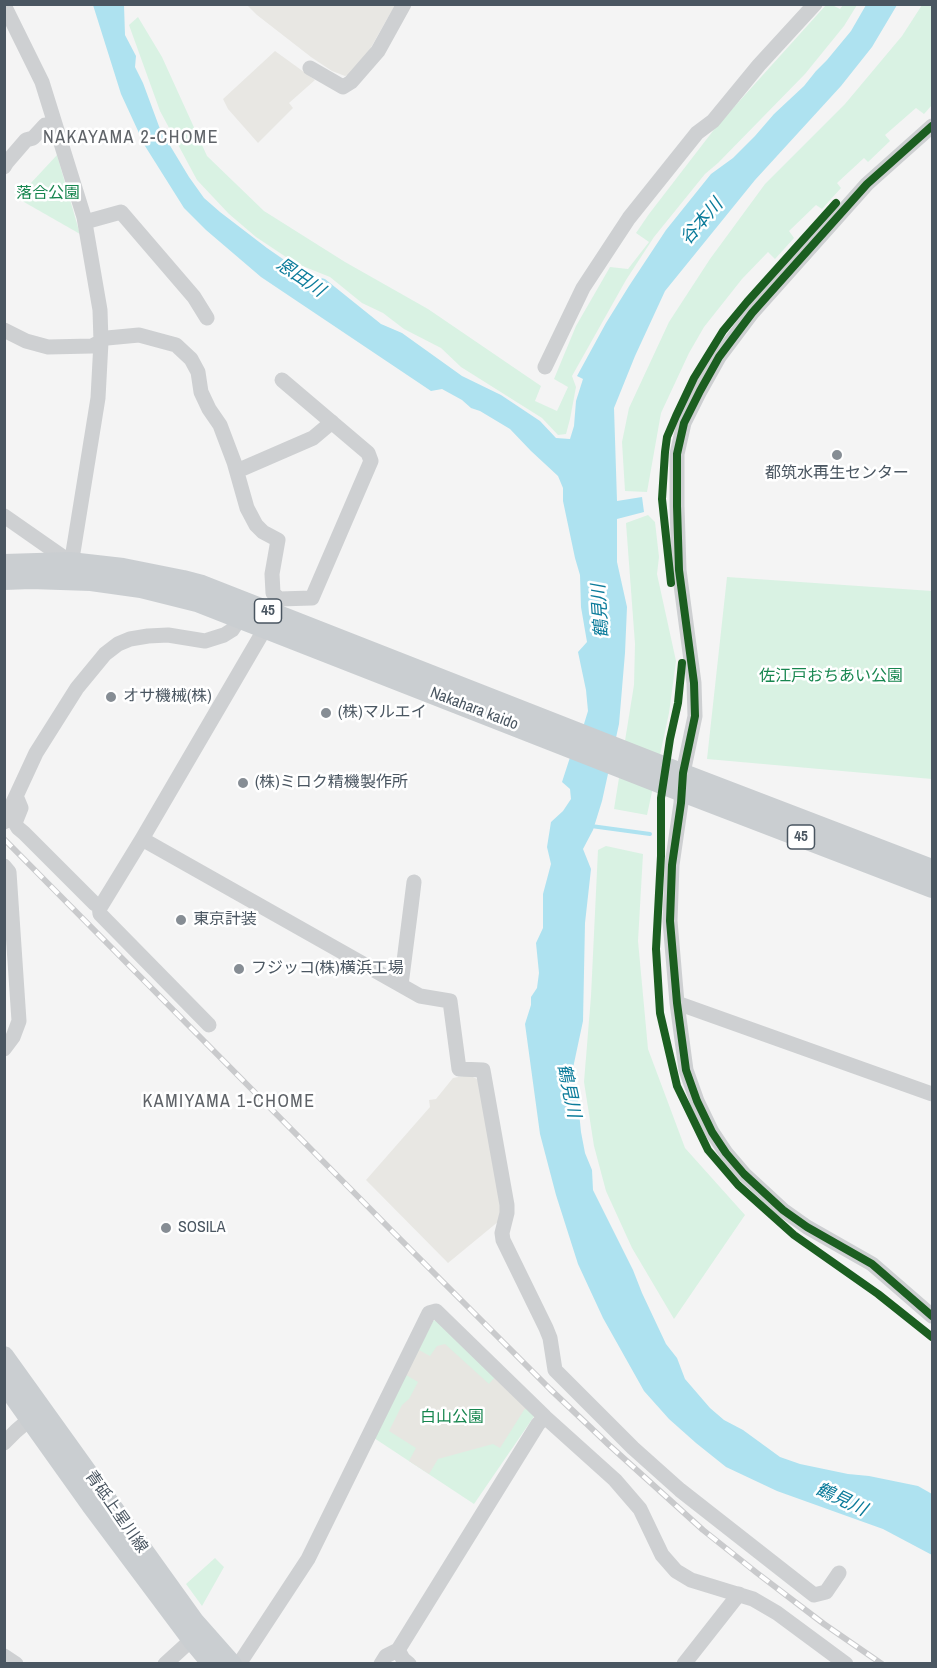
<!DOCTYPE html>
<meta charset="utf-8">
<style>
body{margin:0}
#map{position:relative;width:937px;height:1668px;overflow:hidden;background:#f4f4f4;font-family:"Archivo Narrow",sans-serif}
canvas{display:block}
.frame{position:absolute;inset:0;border:6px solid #4a5661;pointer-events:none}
</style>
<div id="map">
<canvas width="937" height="1668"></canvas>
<div class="frame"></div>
</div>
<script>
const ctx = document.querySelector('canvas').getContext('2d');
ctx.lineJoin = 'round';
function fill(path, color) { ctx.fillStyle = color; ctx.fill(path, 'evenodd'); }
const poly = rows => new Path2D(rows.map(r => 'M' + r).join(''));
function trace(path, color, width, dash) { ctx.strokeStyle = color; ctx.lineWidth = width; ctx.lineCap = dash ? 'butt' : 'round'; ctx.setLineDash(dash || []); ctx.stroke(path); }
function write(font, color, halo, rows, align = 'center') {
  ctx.font = font + ' "Archivo Narrow","Noto Sans JP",sans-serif'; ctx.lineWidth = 5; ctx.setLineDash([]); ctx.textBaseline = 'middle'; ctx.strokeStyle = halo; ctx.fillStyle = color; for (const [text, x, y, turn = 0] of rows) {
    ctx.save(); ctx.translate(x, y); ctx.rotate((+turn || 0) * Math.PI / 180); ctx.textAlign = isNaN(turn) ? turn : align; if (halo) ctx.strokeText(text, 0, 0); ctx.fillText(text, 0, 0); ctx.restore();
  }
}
fill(poly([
 [247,5,395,5,369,51,348,75,345,76,332,71,311,57,257,15],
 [275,51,315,80,289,103,293,108,258,143,228,109,223,99],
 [469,1075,477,1079,481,1087,502,1207,499,1221,448,1263,366,1180,430,1107,429,1100,436,1099,453,1078]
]), '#e8e7e3');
fill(poly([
 [826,5,832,5,840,9,843,5,857,5,844,26,805,74,718,163,705,174,654,237,626,280,572,376,576,387,570,419,566,434,558,435,542,418,461,367,441,348,404,329,383,313,362,303,330,277,295,263,256,237,229,214,197,180,160,111,129,25,138,17,162,57,207,156,264,211,345,262,428,309,541,386,535,401,557,411,568,387,554,379,576,326,610,267,628,269,649,242,636,233,649,214,716,127],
 [922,5,932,5,932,105,924,114,916,108,885,135,890,141,868,162,864,158,837,183,841,188,822,209,816,205,789,231,794,238,775,259,768,252,742,279,704,327,689,353,661,413,647,492,625,491,622,442,629,408,669,322,710,259,765,184,845,104,902,36],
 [57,155,80,234,17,198],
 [648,515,655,522,659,557,657,574,676,661,669,713,647,815,614,809,634,685,635,644,626,523],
 [727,577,932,591,932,779,707,759],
 [606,846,643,854,638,941,648,1049,685,1148,745,1215,674,1319,632,1248,606,1191,594,1146,584,1082,591,996,598,850],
 [438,1319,535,1415,474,1504,374,1438,433,1321],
 [215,1558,224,1567,202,1606,186,1584]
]), '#d9f2e3');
fill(poly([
 [445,1344,489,1384,496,1376,528,1407,524,1410,500,1448,493,1444,438,1459,429,1474,409,1461,416,1448,389,1431,402,1405,409,1399,418,1382,406,1375,419,1350,430,1356,437,1346]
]), '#e7e6e1');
fill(poly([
 [93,5,124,5,125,35,136,56,135,67,143,83,160,129,189,177,204,198,220,212,267,248,303,273,325,279,381,324,402,333,462,376,501,395,540,421,556,438,570,439,574,426,576,401,583,379,577,376,606,323,629,286,666,230,711,174,733,158,755,136,774,114,804,86,816,71,827,60,851,31,866,5,897,5,872,47,841,86,755,180,665,291,635,356,614,408,617,501,642,497,644,512,617,519,617,562,627,607,625,653,619,724,602,801,593,830,583,849,591,869,585,923,583,1021,573,1068,577,1092,581,1132,585,1153,592,1170,593,1190,633,1270,642,1293,666,1344,677,1358,685,1379,710,1408,724,1420,743,1430,780,1457,800,1464,848,1474,869,1476,918,1486,932,1494,932,1555,883,1529,777,1491,726,1467,696,1443,669,1419,644,1391,603,1318,578,1264,556,1195,540,1134,525,1024,531,1005,531,997,537,988,539,973,536,943,543,928,543,894,551,864,547,847,551,822,563,811,571,799,570,789,562,782,576,739,584,724,588,711,586,690,578,652,587,642,581,607,580,575,575,558,563,501,563,488,558,476,531,451,510,429,480,411,471,408,462,400,442,389,431,391,261,277,206,230,184,208,145,146,121,94]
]), '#aee2f0');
trace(poly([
 [591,826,650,834]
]), '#aee2f0', 4);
trace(poly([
 [4,5,42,82,84,217,100,310,101,342,98,398,70,571],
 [310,68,343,87,351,82,378,51,404,4],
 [932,126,867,184,752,313,719,357,700,391,684,423,677,454,677,506,679,570,694,683,695,716,683,773,681,803,672,865,670,921,677,1003,686,1070,697,1101,712,1132,726,1153,744,1174,783,1210,807,1227,872,1264,932,1316],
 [4,167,7,162,26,140,33,138,45,125,55,125],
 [85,222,121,212,194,297,207,318],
 [4,330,26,341,48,347,92,346,107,338,139,335,176,345,191,359,198,372,201,392,209,409,220,425,234,462,247,508,256,525,263,532,278,540,272,574,273,593,279,599,274,613,142,839,101,906,95,904,24,833,18,828,15,823,21,808,16,796],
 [545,367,583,288,629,218,697,133,713,121,759,65,815,4],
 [237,471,313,438,332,422],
 [4,516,70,562],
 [279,599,312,598,371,461,368,453,282,380],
 [4,822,36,753,77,688,105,654,118,644,130,639,148,636,168,635,205,641,224,635,232,630,240,618],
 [142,839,420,996,450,1001,459,1069,483,1070,507,1205,507,1213,502,1233,503,1240,546,1328,550,1338,555,1370,633,1448,680,1490,814,1595,826,1592,839,1573],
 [4,866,9,872,19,1021,13,1037,4,1049],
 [414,882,411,907,401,985,414,882],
 [99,905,100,914,209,1025],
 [677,1003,932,1094],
 [4,1443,16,1431,37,1413],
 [398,1650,403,1659,409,1664],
 [4,1656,16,1664],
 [165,1664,199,1633],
 [239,1664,308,1559,429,1313,436,1311,545,1417,615,1480,640,1509,662,1555,676,1571,691,1580,753,1599,777,1613,846,1664],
 [381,1664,386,1656,398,1650,538,1424,545,1417],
 [684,1664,739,1594]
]), '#ced0d2', 15);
trace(poly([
 [4,564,70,562,123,568,183,580,202,585,671,769,932,869],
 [4,580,31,579,91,581,141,588,197,602,664,785,932,888],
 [4,1356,194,1621,232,1664],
 [4,1383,91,1505,192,1640,212,1664]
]), '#caced1', 20);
const rail = poly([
 [4,839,394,1233,550,1389,609,1445,703,1530,757,1573,824,1624,882,1664]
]);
trace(rail, '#c9cacc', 6);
trace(rail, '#fff', 4, [11]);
trace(poly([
 [932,126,867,184,752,313,719,357,700,391,684,423,677,454,677,506,679,570,694,683,695,716,683,773,681,803,672,865,670,921,677,1003,686,1070,697,1101,712,1132,726,1153,744,1174,783,1210,807,1227,872,1264,932,1316],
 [671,583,662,499,665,452,667,437,676,416,694,378,723,331,747,302,836,203],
 [682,663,678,703,670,739,661,798,661,856,656,949,660,1013,677,1086,708,1150,738,1185,794,1235,878,1294,932,1337]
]), '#1b5e20', 8);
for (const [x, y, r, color] of [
 [837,455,6,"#868d94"],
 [111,697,6,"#868d94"],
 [326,713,6,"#868d94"],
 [243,783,6,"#868d94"],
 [181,920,6,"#868d94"],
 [239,969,6,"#868d94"],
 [166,1228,6,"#868d94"]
]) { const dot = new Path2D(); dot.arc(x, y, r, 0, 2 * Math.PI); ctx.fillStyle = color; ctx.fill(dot); trace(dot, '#fff', 2); }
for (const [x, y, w] of [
 [268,611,27],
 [801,837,27]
]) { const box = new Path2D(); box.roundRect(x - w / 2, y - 12, w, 24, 4.5); ctx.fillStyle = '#fff'; ctx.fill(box); trace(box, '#4a5661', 1.5); }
write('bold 15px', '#4a5661', null, [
 ["45",268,611],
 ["45",801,837]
]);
write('16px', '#17864f', '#fff', [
 ["落合公園",48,194],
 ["佐江戸おちあい公園",831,677],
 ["白山公園",452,1418]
]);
write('16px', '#4a5661', '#fff', [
 ["都筑水再生センター",837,474,"center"],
 ["オサ機械(株)",123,697],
 ["(株)マルエイ",338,713],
 ["(株)ミロク精機製作所",255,783],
 ["東京計装",193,920],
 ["フジッコ(株)横浜工場",251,969],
 ["SOSILA",178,1228]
], 'left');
write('16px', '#4a5661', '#fff', [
 ["Nakahara kaido",474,709,21],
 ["青砥上星川線",116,1512,55]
]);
ctx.letterSpacing = '1.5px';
write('18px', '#5f6368', '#fff', [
 ["NAKAYAMA 2-CHOME",131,138],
 ["KAMIYAMA 1-CHOME",229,1102]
]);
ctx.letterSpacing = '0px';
write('italic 18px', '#0c7c9b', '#fff', [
 ["谷本川",702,222,-49],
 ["恩田川",300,278,34],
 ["鶴見川",601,611,-94],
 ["鶴見川",568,1091,78],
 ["鶴見川",841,1500,25]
]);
</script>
